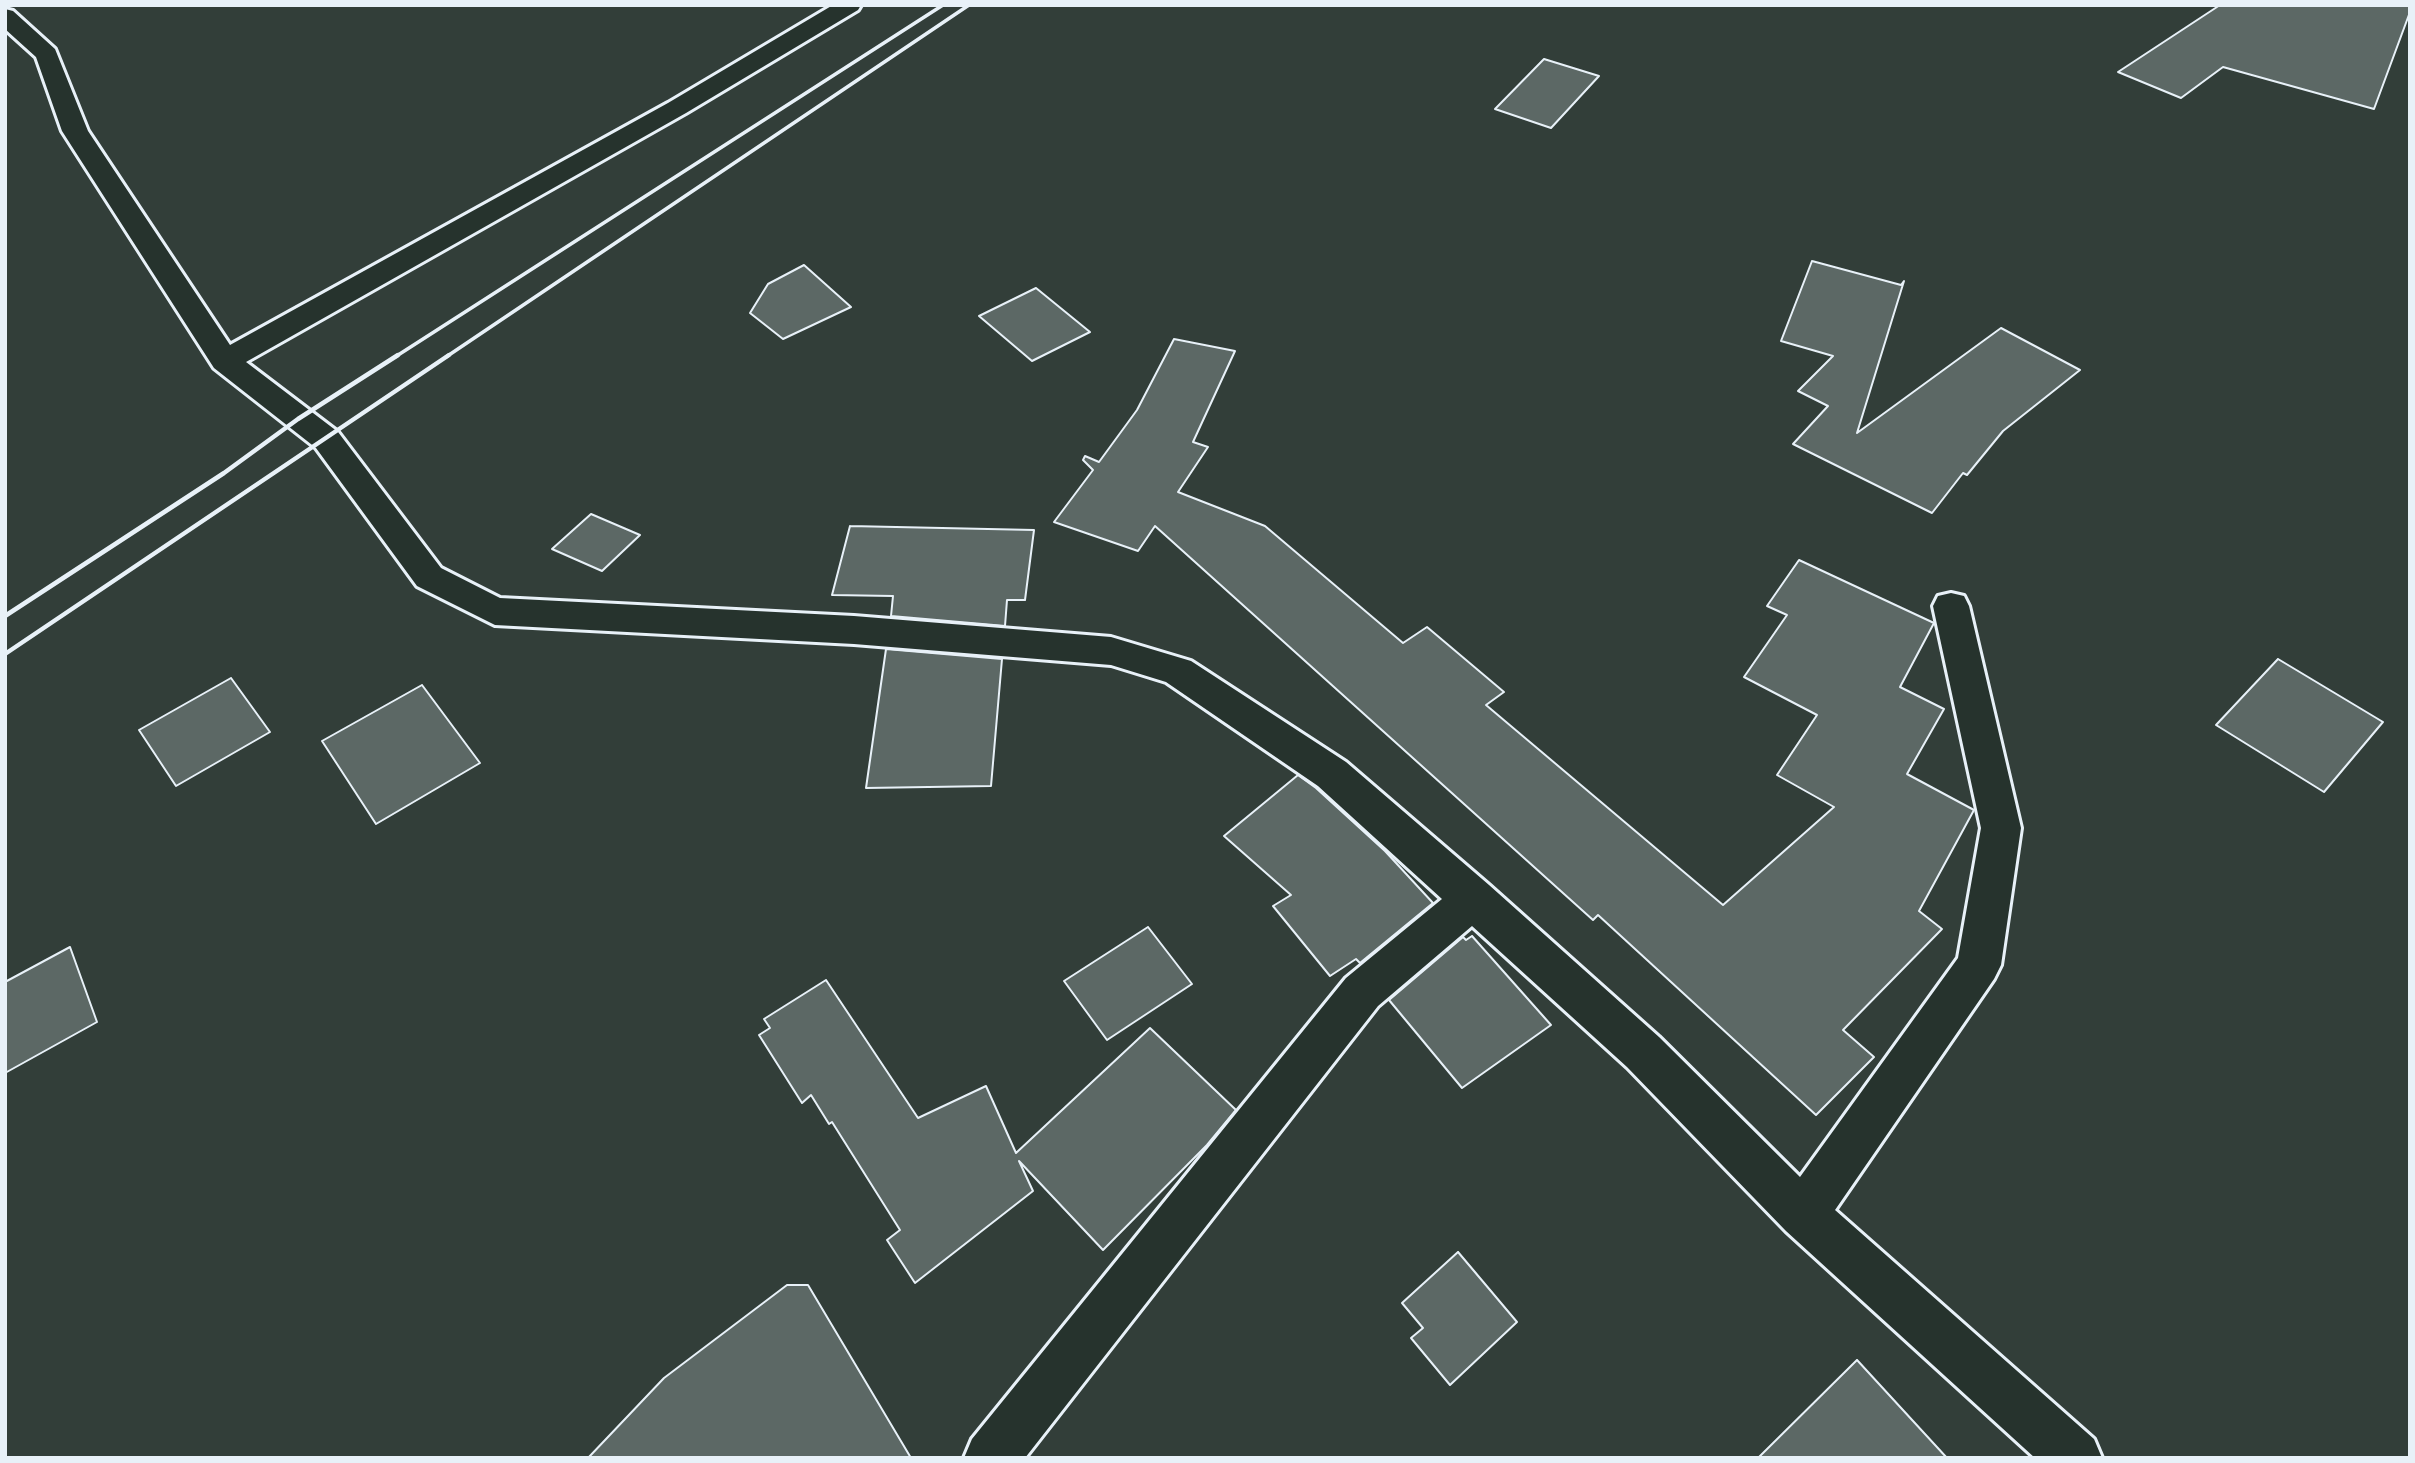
<!DOCTYPE html>
<style>
body{margin:0}
#map{position:relative;width:2415px;height:1463px;overflow:hidden;background:#323e39;font-family:"Architects Daughter",sans-serif}
canvas{display:block}
.frame{position:absolute;inset:0;border:7px solid #e8f1f8;pointer-events:none}
</style>
<div id="map">
<canvas width="2415" height="1463"></canvas>
<div class="frame"></div>
</div>
<script>
const ctx = document.querySelector('canvas').getContext('2d');
ctx.lineJoin = 'round';
function fill(path, color) { ctx.fillStyle = color; ctx.fill(path, 'evenodd'); }
const poly = rows => new Path2D(rows.map(r => 'M' + r).join(''));
function trace(path, color, width, dash) { ctx.strokeStyle = color; ctx.lineWidth = width; ctx.lineCap = dash ? 'butt' : 'round'; ctx.setLineDash(dash || []); ctx.stroke(path); }
const building = poly([
 [2220,5,2410,5,2410,12,2374,109,2223,67,2181,98,2118,72,2220,5],
 [1544,59,1599,76,1551,128,1495,109,1544,59],
 [1812,261,1901,285,1904,281,1857,433,2001,328,2080,370,2003,431,1967,475,1963,473,1932,513,1793,444,1828,406,1798,391,1833,356,1781,341,1812,261],
 [804,265,851,307,783,339,750,313,768,284,804,265],
 [1036,288,1090,332,1032,361,979,316,1036,288],
 [1174,339,1235,351,1193,442,1208,447,1178,492,1265,526,1403,643,1427,627,1504,692,1486,705,1723,905,1834,807,1777,775,1817,715,1744,677,1787,615,1767,606,1799,560,1934,623,1900,687,1944,709,1907,774,1974,810,1919,911,1942,929,1843,1030,1874,1057,1816,1115,1598,915,1593,920,1155,526,1138,551,1054,522,1093,470,1083,460,1085,456,1099,462,1137,410,1174,339],
 [591,514,640,535,602,571,552,549,591,514],
 [850,526,1034,530,1025,600,1007,600,1005,626,891,616,893,596,832,595,850,526],
 [886,649,1002,659,991,786,866,788,886,649],
 [2278,659,2383,722,2324,792,2216,725,2278,659],
 [231,678,270,732,176,786,139,730,231,678],
 [422,685,480,763,376,824,322,741,422,685],
 [1298,775,1316,788,1385,851,1433,903,1360,963,1356,959,1330,976,1273,906,1291,895,1224,836,1298,775],
 [1148,927,1192,984,1107,1040,1064,981,1148,927],
 [1472,936,1551,1025,1462,1088,1389,1000,1463,937,1466,940,1472,936],
 [70,947,97,1022,5,1073,5,982,70,947],
 [826,980,918,1118,986,1086,1016,1153,1150,1028,1236,1110,1207,1145,1103,1250,1019,1161,1033,1191,915,1283,887,1240,900,1230,832,1122,829,1124,811,1095,802,1103,759,1035,770,1028,764,1019,826,980],
 [1458,1252,1517,1322,1450,1385,1411,1338,1423,1328,1402,1303,1458,1252],
 [787,1285,808,1285,911,1458,588,1458,664,1378,787,1285],
 [1857,1360,1947,1458,1758,1458,1857,1360]
]);
fill(building, '#5c6865');
trace(building, '#e8f1f8', 2);
const minor = poly([
 [833,5,861,5,858,10,686,113,246,362,338,432,441,568,500,598,854,616,1111,637,1191,661,1346,762,1489,885,1659,1037,1800,1177,1958,958,1981,828,1933,606,1938,596,1951,593,1964,596,1969,606,2021,828,2001,965,1994,979,1835,1210,2094,1439,2102,1458,2035,1458,1786,1231,1627,1067,1472,926,1378,1006,1025,1458,964,1458,972,1439,1346,978,1442,899,1318,786,1166,682,1111,665,854,644,495,625,417,586,316,448,214,368,62,131,36,57,5,29,5,9,13,11,55,49,88,131,230,345,668,103,833,5]
]);
trace(minor, '#e8f1f8', 6);
fill(minor, '#26332d');
trace(poly([
 [395,357,943,5],
 [446,357,969,5]
]), '#e8f1f8', 3.5);
trace(poly([
 [5,616,224,473,298,419,398,355],
 [5,654,449,355]
]), '#e8f1f8', 4.5);
</script>
